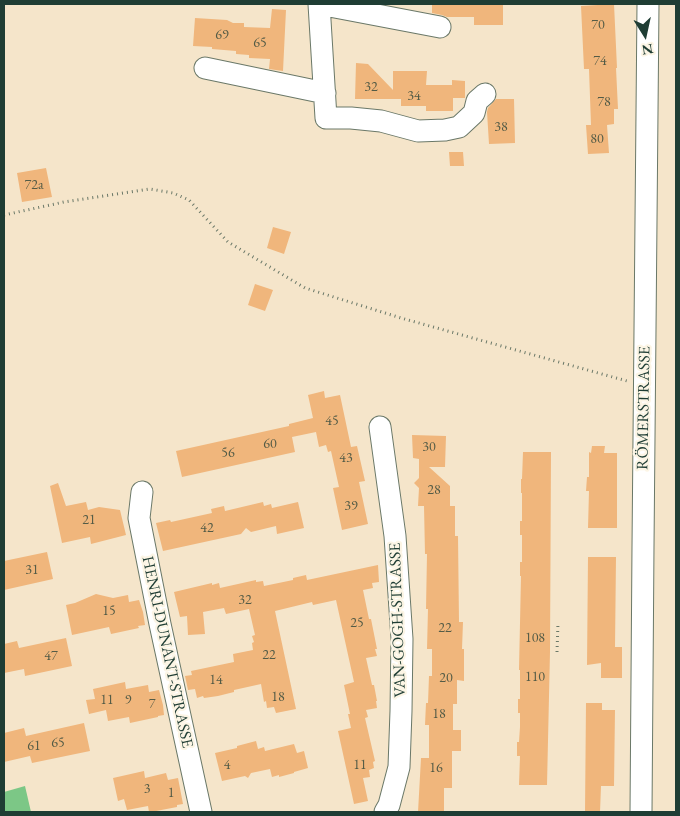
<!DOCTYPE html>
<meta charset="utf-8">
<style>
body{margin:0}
#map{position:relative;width:680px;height:816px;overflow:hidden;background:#f5e5ca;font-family:"EB Garamond",serif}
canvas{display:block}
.frame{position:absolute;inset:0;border:5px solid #1f3d34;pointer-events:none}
.north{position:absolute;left:620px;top:10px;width:50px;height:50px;-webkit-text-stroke:4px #fcf5e5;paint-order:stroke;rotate:170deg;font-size:14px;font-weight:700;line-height:20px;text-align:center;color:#1f3d34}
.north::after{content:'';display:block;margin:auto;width:18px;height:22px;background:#1f3d34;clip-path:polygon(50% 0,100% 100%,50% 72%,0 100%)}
</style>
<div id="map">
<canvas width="680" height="816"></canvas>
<div class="frame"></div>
<div class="north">N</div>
</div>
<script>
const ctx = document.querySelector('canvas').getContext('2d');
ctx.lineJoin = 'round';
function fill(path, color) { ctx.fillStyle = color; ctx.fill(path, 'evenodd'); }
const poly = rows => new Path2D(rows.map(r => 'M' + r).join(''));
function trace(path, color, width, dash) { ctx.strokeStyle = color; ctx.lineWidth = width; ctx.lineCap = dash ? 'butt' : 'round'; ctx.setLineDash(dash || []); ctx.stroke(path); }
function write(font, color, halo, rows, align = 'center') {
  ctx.font = font + ' "EB Garamond",serif'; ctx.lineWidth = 4.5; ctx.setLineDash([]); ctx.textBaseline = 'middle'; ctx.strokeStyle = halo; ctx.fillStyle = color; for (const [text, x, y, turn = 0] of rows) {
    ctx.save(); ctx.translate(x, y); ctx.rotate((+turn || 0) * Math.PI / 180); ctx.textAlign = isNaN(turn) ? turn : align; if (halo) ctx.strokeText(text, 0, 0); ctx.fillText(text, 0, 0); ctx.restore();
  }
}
fill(poly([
 [25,786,31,812,4,812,4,792]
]), '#7cc786');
fill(poly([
 [432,4,503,4,503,25,474,25,474,17,447,17,442,15,432,13],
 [614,4,617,68,616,68,618,109,614,109,614,124,607,125,609,153,588,154,586,125,591,125,589,69,584,69,581,6],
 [272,9,286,10,283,71,269,69,270,59,249,58,249,55,236,54,236,51,212,49,212,47,193,46,195,18,227,20,233,23,244,23,244,27,270,28],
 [356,63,368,64,393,90,393,71,427,71,426,85,452,85,452,80,465,81,465,98,453,98,453,111,426,111,426,106,401,106,401,99,355,99],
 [496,99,514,99,515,143,489,144,487,112,488,108],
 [449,152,463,152,464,166,450,166],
 [46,168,52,197,22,202,17,173],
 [273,227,291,232,284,254,267,248],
 [255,284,273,290,265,311,248,305],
 [324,391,325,398,340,395,351,447,357,446,365,481,359,482,368,524,342,530,333,488,339,487,331,451,328,452,326,445,319,447,316,432,292,437,295,452,182,477,176,451,289,426,289,424,313,418,308,395],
 [412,435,446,436,445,467,429,467,450,486,450,506,455,506,455,536,458,536,459,622,463,622,462,649,464,649,464,681,457,680,457,704,453,704,453,730,461,730,461,751,452,751,452,788,444,788,444,812,418,812,421,758,429,758,429,725,425,725,426,703,428,703,429,676,432,676,432,649,427,649,428,609,426,609,427,554,425,554,424,506,418,506,419,488,414,483,419,478,419,459,413,458],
 [592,446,605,446,604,453,617,453,617,528,588,528,589,491,586,491,587,477,589,477,589,452,591,453],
 [523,452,551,452,550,652,547,785,519,785,520,756,517,756,517,742,519,742,520,727,520,713,518,713,518,699,520,699,520,670,519,670,521,576,520,576,520,562,522,562,522,535,520,535,520,521,522,521,522,493,521,493,521,479,522,479],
 [58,483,66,506,86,502,88,510,99,507,120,510,126,535,91,544,90,537,62,543,50,486],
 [263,502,264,506,271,504,272,508,298,502,304,528,277,534,276,526,251,532,246,528,241,534,163,551,156,523,170,520,171,522,212,513,211,509,224,506,225,511],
 [47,552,53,579,4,590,4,561],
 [588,557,616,557,615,647,622,647,622,678,601,678,601,663,587,665],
 [378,565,379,582,372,583,373,588,363,590,369,619,371,619,377,649,375,649,377,656,366,658,372,685,374,685,377,701,376,701,377,708,366,710,368,717,365,718,375,761,373,762,374,768,369,770,370,777,363,778,368,801,354,804,338,731,351,728,348,714,350,714,344,685,354,682,336,600,313,605,312,602,275,611,296,709,276,713,274,707,267,708,266,701,264,702,261,684,234,690,234,692,218,696,204,698,203,696,197,698,195,689,188,690,185,676,192,675,191,671,234,662,233,654,253,650,252,643,254,642,252,636,255,635,249,609,226,614,224,608,203,612,205,634,188,635,187,616,180,617,174,592,212,583,212,585,219,583,220,588,256,580,256,582,263,581,264,586,293,580,293,578,306,575,307,580],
 [96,594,113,598,128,595,129,602,139,600,143,612,145,625,138,626,139,628,111,634,109,627,72,635,66,605,75,603],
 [66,638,72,666,25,676,24,669,4,673,4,644,17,641,19,648],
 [125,682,126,689,148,685,149,692,159,690,163,705,164,715,158,716,158,717,130,723,129,717,108,721,106,710,89,714,86,700,95,699,93,689],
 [586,703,602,703,602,710,615,710,614,786,601,786,600,812,585,812],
 [84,723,90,751,32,763,30,756,4,762,4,733,24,728,26,736],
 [256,741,258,749,264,747,265,751,294,744,297,753,304,751,308,768,294,772,294,773,279,777,279,775,272,777,270,769,251,773,248,778,245,776,222,781,215,753,237,748,237,746],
 [144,771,145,778,166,773,168,780,178,778,183,804,177,805,177,807,151,812,149,812,148,806,127,810,124,799,118,801,113,778]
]), '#f0b67c');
const minor = poly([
 [319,4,326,118,351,118,381,121,418,131,445,130,459,127,474,113,477,101,485,94],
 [319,4,440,27],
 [205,68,325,93],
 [380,427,395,536,402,639,401,711,399,767,389,805,385,812],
 [142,492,139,518,160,624,201,812],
 [641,812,643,546,648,4]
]);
trace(minor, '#6a7868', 23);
trace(poly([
 [4,215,64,202,150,189,173,193,189,200,228,242,305,288,401,318,627,381],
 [557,652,558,623]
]), '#6a7868', 3, [1, 4]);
trace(minor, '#fff', 21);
write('14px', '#535b46', null, [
 ["70",598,25],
 ["69",222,35],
 ["65",260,43],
 ["74",600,61],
 ["32",371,87],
 ["34",414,96],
 ["78",604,102],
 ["38",501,127],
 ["80",597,139],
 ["72a",34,185],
 ["45",332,421],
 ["60",270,444],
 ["30",429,447],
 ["56",228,453],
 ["43",346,458],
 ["28",434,490],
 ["39",351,506],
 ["21",89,520],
 ["42",207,528],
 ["31",32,570],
 ["32",245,600],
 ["15",109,611],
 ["25",357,623],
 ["22",445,628],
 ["108",535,638],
 ["22",269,655],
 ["47",51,656],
 ["110",535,677],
 ["20",446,678],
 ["14",216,680],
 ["18",278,697],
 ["11",107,700],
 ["9",128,700],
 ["7",152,704],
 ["18",439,714],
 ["65",58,743],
 ["61",34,746],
 ["4",227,765],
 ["11",360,765],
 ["16",436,768],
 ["3",147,789],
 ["1",171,793]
]);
write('16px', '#1f3d34', '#fcf5e5', [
 ["RÖMERSTRASSE",644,408,-89],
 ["VAN-GOGH-STRASSE",398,620,-92],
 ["HENRI-DUNANT-STRASSE",167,652,78]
]);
</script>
